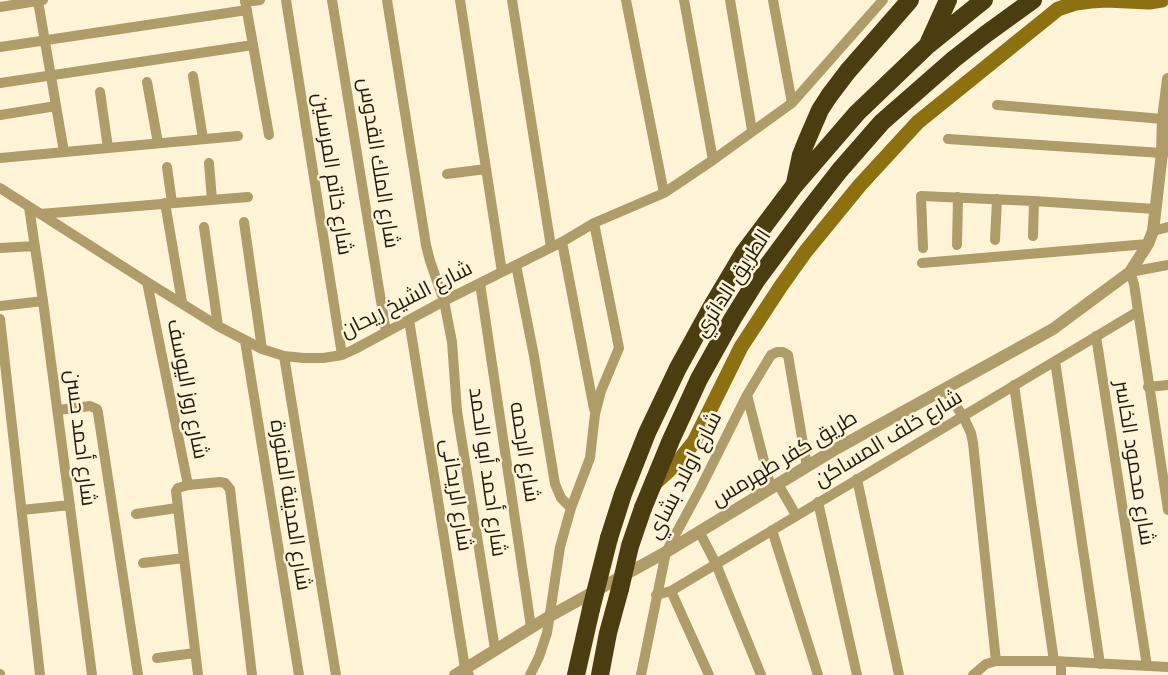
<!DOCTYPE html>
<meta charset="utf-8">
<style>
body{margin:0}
canvas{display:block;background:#fff4d8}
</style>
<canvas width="1168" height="675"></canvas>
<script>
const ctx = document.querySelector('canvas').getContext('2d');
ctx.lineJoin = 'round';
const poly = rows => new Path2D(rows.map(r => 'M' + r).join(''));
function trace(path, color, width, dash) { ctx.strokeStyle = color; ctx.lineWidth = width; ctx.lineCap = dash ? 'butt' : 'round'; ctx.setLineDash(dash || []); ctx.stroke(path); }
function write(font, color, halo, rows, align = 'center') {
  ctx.font = font + ' Ubuntu,Cairo,sans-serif'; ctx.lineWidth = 5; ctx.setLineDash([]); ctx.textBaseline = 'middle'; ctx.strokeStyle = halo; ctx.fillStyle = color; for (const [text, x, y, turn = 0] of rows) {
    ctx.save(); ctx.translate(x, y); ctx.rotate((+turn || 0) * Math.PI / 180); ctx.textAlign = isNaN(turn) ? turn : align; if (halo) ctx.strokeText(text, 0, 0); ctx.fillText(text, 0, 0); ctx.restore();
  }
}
trace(poly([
 [245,0,269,135],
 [286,0,342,355],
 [332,0,386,332],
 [387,0,426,245,430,261,444,301,452,342,457,411,495,649],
 [460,0,502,272],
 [512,0,551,247],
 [626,0,664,193],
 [684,0,713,160],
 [730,0,752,130],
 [773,0,792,103],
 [38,1,64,152],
 [245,2,260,0],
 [0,7,43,0],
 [0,47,247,10],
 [193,76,203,139],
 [147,82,158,143],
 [0,83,253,45],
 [100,92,108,148],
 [997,105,1163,119],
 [0,115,56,106],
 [948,139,1162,153,1168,152],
 [0,158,238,136],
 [209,163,212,200],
 [167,167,172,203],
 [447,174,486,169],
 [0,188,147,282,218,326,262,349,284,356,304,358,323,358,342,355,355,349,444,301,562,242,594,223,664,193,713,160,792,103,883,0],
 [165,203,182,302],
 [29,207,43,301,92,675],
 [40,214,248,197],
 [244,222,262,349],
 [204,227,218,326],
 [1153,231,1168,227],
 [1033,236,1034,201],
 [995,240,997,199],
 [562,242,594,409],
 [957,245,958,197],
 [0,248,35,246],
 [923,248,921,196,1034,201,1155,209],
 [922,263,1148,244],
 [516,265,534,356,555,484,561,498,571,508],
 [1168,265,1130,272,1134,284,1168,510],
 [147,282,188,485,178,488,176,491,198,675],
 [480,283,531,627],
 [0,306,43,301],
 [0,319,40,675],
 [409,320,465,668,469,675],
 [1096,336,1147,666],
 [245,341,299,675],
 [284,356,336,675],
 [1055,361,1100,664],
 [1014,385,1054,661],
 [1148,387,1168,385],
 [944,389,963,416,971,433,973,443,996,661],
 [747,395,771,488],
 [58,410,90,406,97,409,98,413,138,675],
 [857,479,899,675],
 [778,484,796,515],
 [188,485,220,482,225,483,230,489,252,675],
 [818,502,857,675],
 [22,510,70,505],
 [136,514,177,508],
 [772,530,818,675],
 [699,531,716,564,761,675],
 [143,563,184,558],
 [671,591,709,675],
 [656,595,671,591,1137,312],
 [157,658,195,653],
 [1061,662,1061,675],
 [0,674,0,675],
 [530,675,539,657,547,633,560,547,571,508,590,458,595,414,601,391,619,348,594,223],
 [641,675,666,552,700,489,747,395,771,355,777,352,783,352,788,355,807,467],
 [973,675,986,664,996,661,1054,661,1168,667]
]), '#af9c69', 10);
trace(poly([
 [455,675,550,616,666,552,834,450,1053,329,1130,272,1148,244,1153,231,1162,153,1163,119,1168,79]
]), '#af9c69', 12);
trace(poly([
 [653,485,678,462,694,442,741,347,781,286,806,251,860,185,918,122,1058,9,1076,3,1091,1,1106,0,1149,2,1162,0]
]), '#8d7111', 15);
trace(poly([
 [929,42,948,0],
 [795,183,801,155,807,140,820,110,829,96,848,71,910,0],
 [643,508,671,440,699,379,733,318,756,281,808,211,840,170,882,122,954,59,986,34,1033,0],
 [609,538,623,494,647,433,678,368,712,306,743,254,794,186,857,113,927,46,984,0],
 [576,675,591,609],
 [600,675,608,633,620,589]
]), '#4c3d10', 18);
trace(poly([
 [620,589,630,546,643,508],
 [591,609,609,538]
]), '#4c3d10', 18);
write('21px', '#201b0e', '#fff4d8', [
 ["شارع الملك القدوس",379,163,81],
 ["شارع خاتم المرسلين",333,174,81],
 ["الطريق الدائري",732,283,-57],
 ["شارع الشيخ ريحان",406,299,-27],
 ["شارع روز اليوسف",188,389,79],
 ["شارع أحمد حسن",81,438,83],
 ["شارع خلف المساكن",888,438,-31],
 ["شارع الرحمه",525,452,81],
 ["طريق كفر طهرمس",784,458,-31],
 ["شارع محمود الخاسر",1135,463,81],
 ["شارع أحمد أبو الحمد",488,472,82],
 ["شارع اولاد بشاي",684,475,-63],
 ["شارع الريحانى",457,495,81],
 ["شارع المدينة المنورة",291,505,81]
]);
</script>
